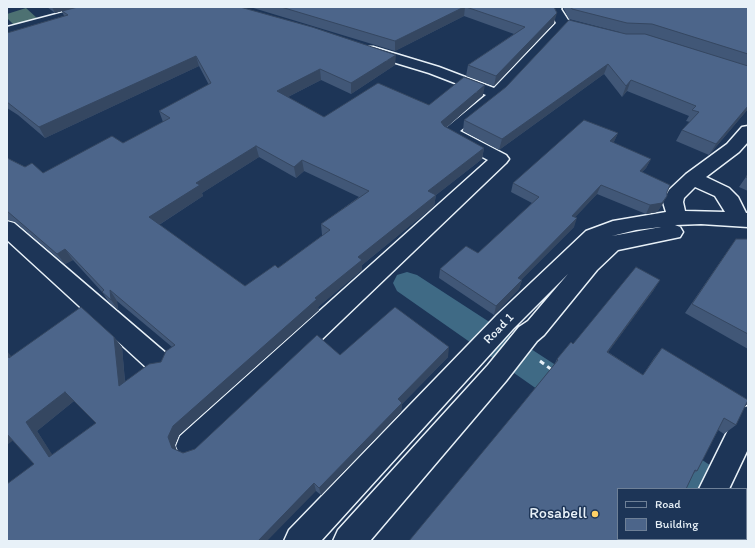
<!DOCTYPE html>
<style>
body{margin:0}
#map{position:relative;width:755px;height:548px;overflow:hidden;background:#1d3557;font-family:Itim,sans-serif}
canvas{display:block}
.frame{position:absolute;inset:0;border:8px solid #e8f1f8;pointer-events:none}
.legend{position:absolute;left:617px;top:488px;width:130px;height:52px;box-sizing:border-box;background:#1d3557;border:1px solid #6e8097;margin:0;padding:5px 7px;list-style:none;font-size:12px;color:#e8f1f8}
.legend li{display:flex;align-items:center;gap:8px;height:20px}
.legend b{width:20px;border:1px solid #6e8097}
</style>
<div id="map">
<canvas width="755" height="548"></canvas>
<div class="frame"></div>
<ul class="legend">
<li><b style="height:5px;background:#1d3557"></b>Road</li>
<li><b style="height:11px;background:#4c658a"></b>Building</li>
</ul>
</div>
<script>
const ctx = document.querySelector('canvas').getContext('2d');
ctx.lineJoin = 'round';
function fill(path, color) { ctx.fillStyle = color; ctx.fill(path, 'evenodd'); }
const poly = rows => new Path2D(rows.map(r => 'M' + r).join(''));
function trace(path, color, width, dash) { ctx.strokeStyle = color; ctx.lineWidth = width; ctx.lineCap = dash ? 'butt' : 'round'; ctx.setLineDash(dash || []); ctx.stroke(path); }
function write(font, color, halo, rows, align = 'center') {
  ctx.font = font + ' Itim,sans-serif'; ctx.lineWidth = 3; ctx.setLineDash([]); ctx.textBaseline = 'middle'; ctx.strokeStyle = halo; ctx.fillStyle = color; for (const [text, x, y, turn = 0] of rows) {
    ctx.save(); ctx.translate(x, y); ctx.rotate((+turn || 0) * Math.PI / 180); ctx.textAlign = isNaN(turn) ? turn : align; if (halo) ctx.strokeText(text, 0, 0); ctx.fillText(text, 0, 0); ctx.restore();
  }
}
fill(poly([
 [26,8,38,19,15,26,7,18,7,14]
]), '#4d7172');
fill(poly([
 [407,272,417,275,588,386,593,397,588,408,576,412,564,408,397,291,393,283,397,275,407,272],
 [661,436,674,441,726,476,732,489,680,489,648,467,643,454,648,441,661,436],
 [746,492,748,492,748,532,746,532,746,492]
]), '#3f6a85');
const minor = poly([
 [83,7,104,7,102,10,7,35,7,27,83,7],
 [550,7,562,7,561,9,570,23,568,26,503,97,460,131,506,155,509,159,506,163,200,456,190,460,180,456,176,446,180,436,488,160,443,136,441,132,486,95,429,73,363,53,361,50,363,47,373,47,439,67,494,88,556,23,549,9,550,7],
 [748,126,748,142,739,152,706,177,729,188,738,197,746,213,748,213,748,227,701,224,675,225,680,227,683,232,680,237,618,250,597,270,544,335,537,341,506,381,370,541,333,541,338,530,488,365,519,327,528,321,568,274,513,329,321,541,284,541,289,530,497,315,586,231,613,221,666,212,663,202,669,190,686,174,727,144,742,127,748,126],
 [695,187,715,196,725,212,685,211,683,202,684,198,695,187],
 [661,227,612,236,636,230,661,227],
 [7,221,14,223,167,354,171,362,167,370,158,373,149,370,7,240,7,221],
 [748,406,748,449,729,489,699,489,738,410,748,406],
 [671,539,703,539,702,541,670,541,671,539]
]);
trace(minor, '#e8f1f8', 3);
trace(poly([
 [540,361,552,370],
 [746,498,748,499]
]), '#e8f1f8', 3, [5, 4]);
fill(minor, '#1d3557');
fill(poly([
 [47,7,77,7,395,65,351,94,321,80,288,97,324,117,429,105,483,95,446,128,484,148,482,159,436,195,434,206,362,265,362,270,318,307,319,310,179,435,175,445,176,450,183,453,195,449,340,355,448,357,402,404,401,412,321,495,316,491,34,464,11,356,114,337,122,347,125,381,161,362,172,347,117,301,118,310,109,302,102,292,73,260,65,264,15,222,7,220,7,158,25,167,43,173,123,143,163,122,159,111,209,85,199,66,45,138,18,115,7,108,7,33,64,16,62,11,55,13],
 [259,157,296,178,304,171,359,197,321,224,322,235,323,235,278,268,245,286,159,225,203,196,202,193],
 [74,401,96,423,52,455,37,431],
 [250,7,554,7,554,23,494,86,466,76,468,65,514,34,464,16,395,51],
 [563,7,748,7,748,109,709,155,676,141,682,130,690,122,686,121,689,116,627,91,622,97,604,74,499,150,463,131,464,120,619,32,569,19],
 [645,34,647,35,710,54],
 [618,133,613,143,651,159,646,168,642,172,667,192,662,205,657,212,646,214,597,194,575,217,574,227,521,280,522,280,519,289,494,315,439,278,440,269,478,253,532,203,511,192,513,183],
 [748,174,748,191,739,187],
 [736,239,748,239,748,349,685,313,729,249],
 [660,280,653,291,608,352,643,375,654,358,662,348,736,425,724,434,718,430,697,471,693,474,519,408,554,365,557,359,573,344]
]), '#415777');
fill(poly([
 [52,7,77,7,55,13],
 [464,7,465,7,464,16,395,51,395,41],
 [557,13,554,23,494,86,496,76],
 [396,55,395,65,351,94,351,83],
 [196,56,199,66,45,138,39,127],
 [608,64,604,74,499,150,502,139],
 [320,69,321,80,278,102,277,91],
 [631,80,627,91,622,97,626,86],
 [485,85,483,95,440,133,441,122],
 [748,106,748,109,709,155,716,144],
 [618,133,614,142,607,150,610,141],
 [256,146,259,157,202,193,203,196,154,228,149,217,196,183],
 [484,148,482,159,436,195,434,206,362,265,362,270,318,307,319,310,179,435,175,445,179,457,172,448,168,437,173,426,315,298,428,191],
 [651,159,646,168,635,179,640,171],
 [302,160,304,171,296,178,294,167],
 [601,185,597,194,569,224,572,216],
 [667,196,662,205,657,212,646,214,650,205],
 [577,218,574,227,515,286,518,278],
 [65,249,73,260,65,264,57,254],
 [522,280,519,289,494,315,496,306],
 [660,280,653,291,601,362,607,352],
 [110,290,117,301,118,310,111,300],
 [114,337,122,347,126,395,119,386],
 [449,347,448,357,402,404,401,412,321,495,319,488,398,399],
 [7,351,20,367,9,358,7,354],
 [65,392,74,401,37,431,59,465,49,457,26,422],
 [7,433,15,439,7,445],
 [314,483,316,491,267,541,258,541]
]), '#354761');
const building = poly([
 [78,7,240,7,312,27,396,55,351,83,320,69,277,91,324,117,378,83,429,105,464,77,485,85,441,122,444,126,484,148,428,191,436,195,358,257,362,260,315,298,317,299,173,426,168,437,172,448,183,453,195,449,317,335,340,355,395,307,449,347,398,399,402,403,321,486,319,488,314,483,258,541,7,541,7,484,34,464,7,434,7,354,9,358,81,307,114,337,119,386,149,364,161,362,166,351,175,345,110,290,111,300,102,292,104,290,65,249,57,254,7,211,7,158,25,167,32,163,43,173,112,136,123,143,170,118,159,111,211,83,196,56,39,127,7,102,7,33,68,15,62,11,78,7],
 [256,146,294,167,302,160,369,191,321,224,330,230,278,268,275,265,245,286,149,217,200,185,196,183,256,146],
 [65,392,96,423,49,457,26,422,65,392],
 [281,7,464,7,395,41,281,7],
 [466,7,554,7,557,13,496,76,468,65,525,27,466,7],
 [571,7,748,7,748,54,652,24,627,23,572,9,571,7],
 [569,20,626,34,645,34,748,66,748,106,716,144,682,130,699,112,692,110,696,106,631,80,626,86,608,64,502,139,464,120,506,87,569,20],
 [584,120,618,133,610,141,651,159,640,171,670,185,667,192,667,196,662,203,650,205,601,185,572,216,577,218,518,278,522,280,496,306,440,269,466,246,478,253,539,197,513,183,584,120],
 [748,174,748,179,746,177,748,174],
 [736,239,748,239,748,334,692,304,736,239],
 [636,267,660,280,607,352,643,375,662,348,748,400,736,425,724,418,697,471,695,470,686,489,618,489,618,539,660,539,659,541,409,541,519,408,558,360,557,359,571,342,573,344,636,267]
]);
fill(building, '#4c658a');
trace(building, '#354761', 1);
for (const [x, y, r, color] of [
 [595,514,4,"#ffd166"]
]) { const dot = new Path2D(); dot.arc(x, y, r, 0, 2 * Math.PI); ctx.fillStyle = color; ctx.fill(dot); trace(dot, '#1d3557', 1.5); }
write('13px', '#e8f1f8', '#1d3557', [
 ["Road 1",499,329,-46]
]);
write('16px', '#e8f1f8', '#1d3557', [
 ["Rosabell",587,514]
], 'right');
</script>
